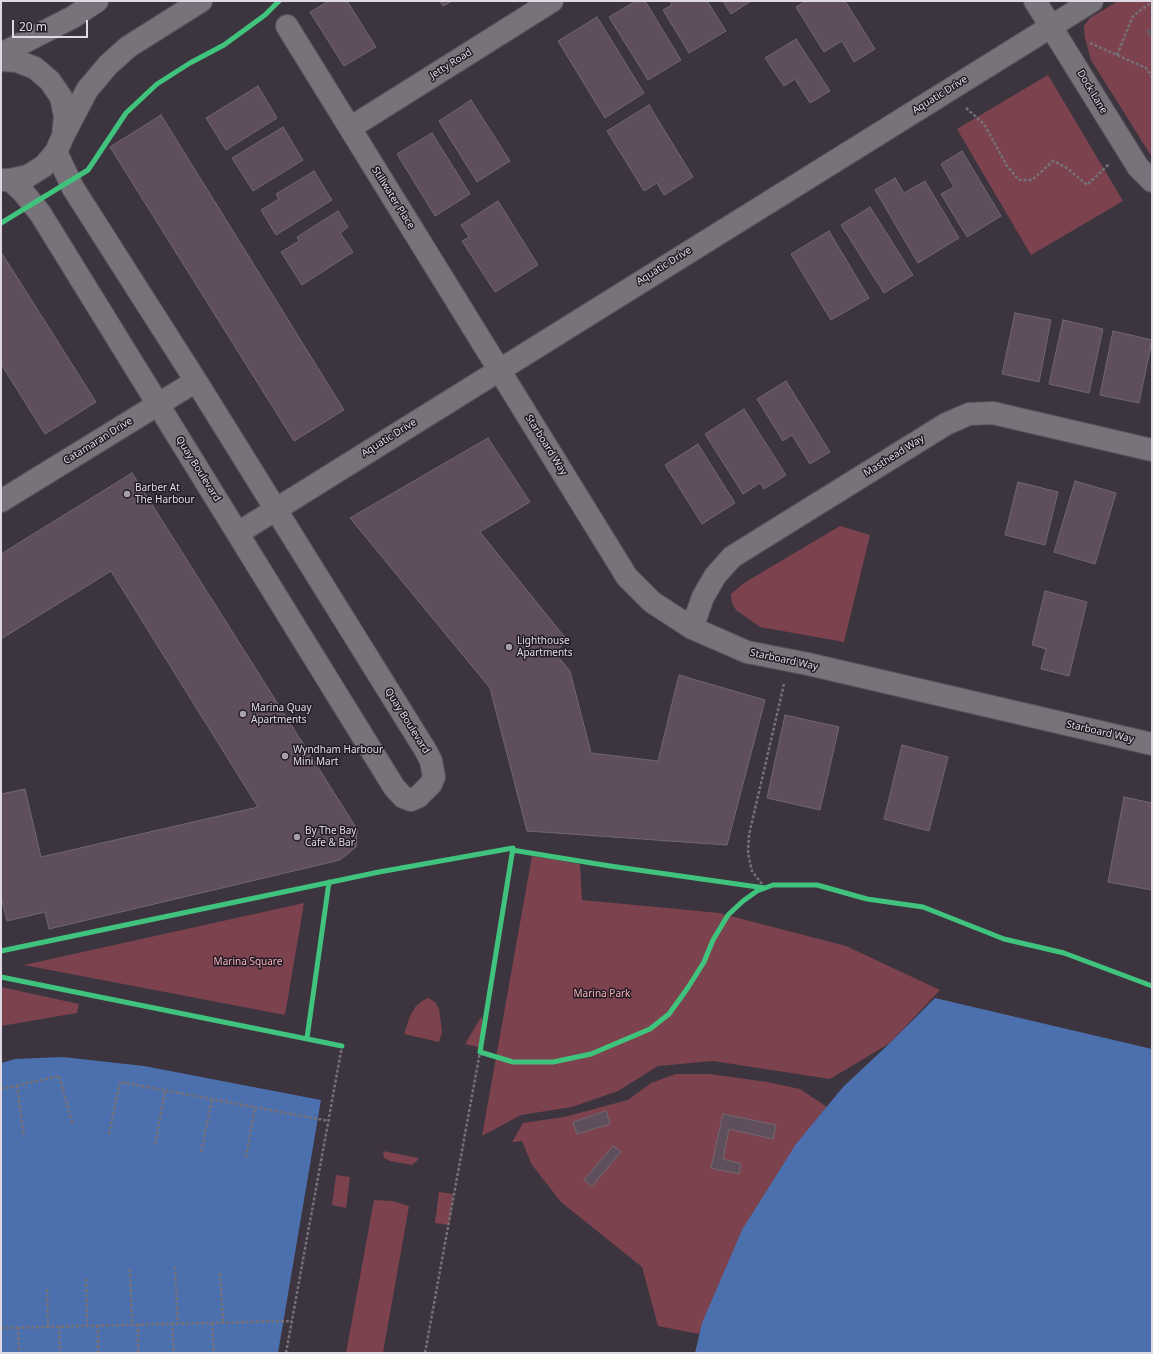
<!DOCTYPE html>
<style>
body{margin:0}
#map{position:relative;width:1153px;height:1354px;overflow:hidden;background:#3c353f;font-family:"Noto Sans",sans-serif}
canvas{display:block}
.frame{position:absolute;inset:0;border:2px solid #e0d8e4;pointer-events:none}
.scale{position:absolute;left:12px;top:20px;width:76px;height:18px;box-sizing:border-box;border:2px solid #e0d8e4;border-top:0;padding-left:5px;font-size:12px;line-height:14px;white-space:nowrap;color:#e0d8e4;-webkit-text-stroke:3px #221c24;paint-order:stroke}
</style>
<div id="map">
<canvas width="1153" height="1354"></canvas>
<div class="frame"></div>
<div class="scale">20 m</div>
</div>
<script>
const ctx = document.querySelector('canvas').getContext('2d');
ctx.lineJoin = 'round';
function fill(path, color) { ctx.fillStyle = color; ctx.fill(path, 'evenodd'); }
const poly = rows => new Path2D(rows.map(r => 'M' + r).join(''));
function trace(path, color, width, dash) { ctx.strokeStyle = color; ctx.lineWidth = width; ctx.lineCap = dash ? 'butt' : 'round'; ctx.setLineDash(dash || []); ctx.stroke(path); }
function write(font, color, halo, rows, align = 'center') {
  ctx.font = font + ' "Noto Sans",sans-serif'; ctx.lineWidth = 3; ctx.setLineDash([]); ctx.textBaseline = 'middle'; ctx.strokeStyle = halo; ctx.fillStyle = color; for (const [text, x, y, turn = 0] of rows) {
    ctx.save(); ctx.translate(x, y); ctx.rotate((+turn || 0) * Math.PI / 180); ctx.textAlign = isNaN(turn) ? turn : align; if (halo) ctx.strokeText(text, 0, 0); ctx.fillText(text, 0, 0); ctx.restore();
  }
}
fill(poly([
 [1118,1,1152,1,1152,157,1091,60,1085,38,1084,26,1090,18],
 [1048,75,1123,201,1031,255,957,129],
 [840,526,870,535,844,642,760,627,736,610,732,603,731,594,744,583],
 [532,856,580,864,582,900,719,913,846,946,940,990,890,1043,830,1079,713,1061,658,1066,618,1091,572,1107,521,1115,482,1136],
 [304,903,285,1015,24,965],
 [1,987,79,1004,77,1013,1,1026],
 [428,998,435,1002,439,1009,442,1032,439,1042,404,1034,410,1016,416,1006,422,1001],
 [481,1017,486,1027,482,1048,465,1044],
 [676,1074,710,1074,767,1082,800,1089,827,1107,789,1156,738,1240,699,1334,658,1326,642,1267,561,1202,532,1165,522,1141,512,1142,523,1123,564,1117,628,1100,651,1083],
 [383,1151,418,1158,418,1160,412,1165,390,1161,384,1158],
 [336,1175,350,1177,346,1208,332,1205],
 [439,1192,453,1194,449,1225,435,1223],
 [374,1200,392,1201,409,1206,383,1353,346,1353]
]), '#7c434e');
fill(poly([
 [935,998,1152,1049,1152,1353,695,1353,702,1323,742,1230,796,1144,843,1087,890,1043],
 [62,1057,144,1066,321,1100,278,1353,1,1353,1,1063,15,1059]
]), '#4c6fae');
const building = poly([
 [329,1,347,1,376,47,344,66,310,12,329,1],
 [440,1,452,1,443,6,440,1],
 [636,1,645,1,681,60,648,80,609,17,636,1],
 [670,1,707,1,726,31,689,53,663,10,672,5,670,1],
 [723,1,751,1,731,14,723,1],
 [806,1,845,1,875,49,854,62,842,41,824,52,796,7,806,1],
 [597,17,644,93,605,118,558,41,597,17],
 [1152,28,1152,38,1147,31,1152,28],
 [796,39,830,91,810,103,795,79,784,86,765,58,796,39],
 [258,86,277,118,226,150,206,118,258,86],
 [471,100,510,161,477,182,439,121,471,100],
 [649,105,693,177,664,195,657,183,644,191,607,131,649,105],
 [161,115,344,410,294,441,110,147,161,115],
 [283,127,303,160,253,191,232,158,283,127],
 [432,133,470,194,435,216,397,154,432,133],
 [962,151,1001,216,967,237,941,194,954,187,941,164,962,151],
 [314,171,332,200,276,235,261,210,279,199,276,194,314,171],
 [895,178,904,193,925,181,959,238,918,263,875,190,895,178],
 [498,201,538,265,495,292,462,241,469,237,461,225,498,201],
 [870,207,913,275,884,293,841,225,870,207],
 [338,211,348,227,340,233,353,252,302,285,281,252,299,241,297,237,338,211],
 [829,231,869,298,831,320,791,254,829,231],
 [1,252,96,402,45,434,1,364,1,252],
 [1015,313,1051,320,1039,382,1002,374,1015,313],
 [1063,320,1103,329,1089,393,1049,384,1063,320],
 [1113,331,1152,340,1139,403,1100,395,1113,331],
 [786,381,830,452,810,464,792,435,783,441,757,399,786,381],
 [744,409,786,475,764,489,760,483,743,494,705,434,744,409],
 [488,438,530,502,480,532,567,640,555,653,570,671,591,753,658,761,679,675,765,700,727,845,527,831,490,688,350,518,488,438],
 [698,444,735,503,702,524,665,465,698,444],
 [132,473,357,829,356,847,340,860,49,929,45,912,7,921,1,897,1,794,25,789,41,857,258,807,111,571,1,639,1,554,132,473],
 [1075,481,1116,493,1095,564,1054,552,1075,481],
 [1018,482,1058,492,1045,545,1005,535,1018,482],
 [1045,591,1087,602,1069,676,1041,669,1046,649,1032,645,1045,591],
 [785,715,839,727,820,810,767,798,785,715],
 [902,745,948,757,929,831,884,819,902,745],
 [1124,797,1152,803,1152,890,1108,882,1124,797],
 [606,1111,610,1124,577,1134,573,1122,606,1111],
 [723,1114,776,1125,773,1139,729,1129,723,1159,741,1164,739,1174,711,1168,723,1114],
 [613,1146,621,1152,592,1186,584,1180,613,1146]
]);
fill(building, '#5f4e5b');
trace(building, '#70686f', 1);
const street = poly([
 [1035,1,1138,167,1152,181],
 [287,26,627,577,652,602,692,628,747,652,808,664,1152,744],
 [350,128,552,1],
 [10,180,23,192,40,213,394,787,403,797,411,800,418,797,431,784,434,777,431,761,426,751,196,381,73,188,56,152],
 [1,501,196,381],
 [238,533,1092,1],
 [692,628,703,597,715,576,732,557,946,424,969,414,993,413,1152,450]
]);
const secondary = poly([
 [1,54,73,17,97,1],
 [1,60,17,61,35,68,50,81,61,97,65,116,63,136,56,152,44,166,28,176,10,180,1,180],
 [63,136,87,90,108,65,128,47,201,1]
]);
trace(street, '#59535b', 24);
trace(secondary, '#59535b', 24);
trace(poly([
 [1090,43,1146,68,1152,77],
 [1117,55,1133,16,1152,2],
 [966,108,984,124,1007,166,1019,180,1032,180,1053,161,1067,168,1087,185,1109,164],
 [765,888,752,871,748,853,749,835,784,684],
 [17,1085,24,1137],
 [1,1089,59,1076,73,1125],
 [109,1134,120,1082,329,1121],
 [155,1144,165,1091],
 [201,1152,212,1099],
 [246,1157,255,1107],
 [175,1267,178,1323],
 [130,1269,132,1325],
 [220,1273,223,1322],
 [86,1279,87,1326],
 [47,1289,48,1326],
 [172,1323,174,1353],
 [212,1323,214,1353],
 [138,1324,138,1353],
 [59,1326,60,1353],
 [18,1327,19,1353],
 [1,1328,292,1321],
 [98,1353,98,1325],
 [286,1353,342,1046],
 [425,1353,480,1052]
]), '#767078', 2.5, [3, 2]);
trace(street, '#78727a', 22);
trace(secondary, '#78727a', 22);
trace(poly([
 [1,223,88,170,126,113,157,84,190,63,224,45,265,15,279,1],
 [512,850,610,866,765,888],
 [1,951,379,872,513,848,480,1052,513,1062,553,1062,591,1054,650,1029,669,1014,687,989,704,962,713,940,728,915,743,901,757,891,773,885,817,885,867,899,923,907,1004,939,1064,953,1152,986],
 [1,977,342,1046],
 [307,1038,329,882]
]), '#40c37c', 5);
for (const [x, y, r, color] of [
 [127,494,4,"#a79faa"],
 [509,647,4,"#a79faa"],
 [243,714,4,"#a79faa"],
 [285,756,4,"#a79faa"],
 [297,837,4,"#a79faa"]
]) { const dot = new Path2D(); dot.arc(x, y, r, 0, 2 * Math.PI); ctx.fillStyle = color; ctx.fill(dot); trace(dot, '#221c24', 1.5); }
write('10px', '#e0d8e4', '#221c24', [
 ["Jetty Road",451,64,-32],
 ["Dock Lane",1092,92,59],
 ["Aquatic Drive",940,95,-32],
 ["Stillwater Place",393,198,58],
 ["Aquatic Drive",664,266,-32],
 ["Aquatic Drive",389,438,-32],
 ["Catamaran Drive",98,441,-32],
 ["Starboard Way",546,445,58],
 ["Masthead Way",894,456,-32],
 ["Quay Boulevard",198,469,58],
 ["Starboard Way",784,660,12],
 ["Quay Boulevard",407,721,58],
 ["Starboard Way",1100,732,13]
]);
write('10px', '#e0d8e4', '#221c24', [
 ["Barber At",135,488],
 ["The Harbour",135,500],
 ["Lighthouse",517,641],
 ["Apartments",517,653],
 ["Marina Quay",251,708],
 ["Apartments",251,720],
 ["Wyndham Harbour",293,750],
 ["Mini Mart",293,762],
 ["By The Bay",305,831],
 ["Cafe & Bar",305,843]
], 'left');
write('10px', '#f8aeb8', '#221c24', [
 ["Marina Square",248,962],
 ["Marina Park",602,994]
]);
</script>
